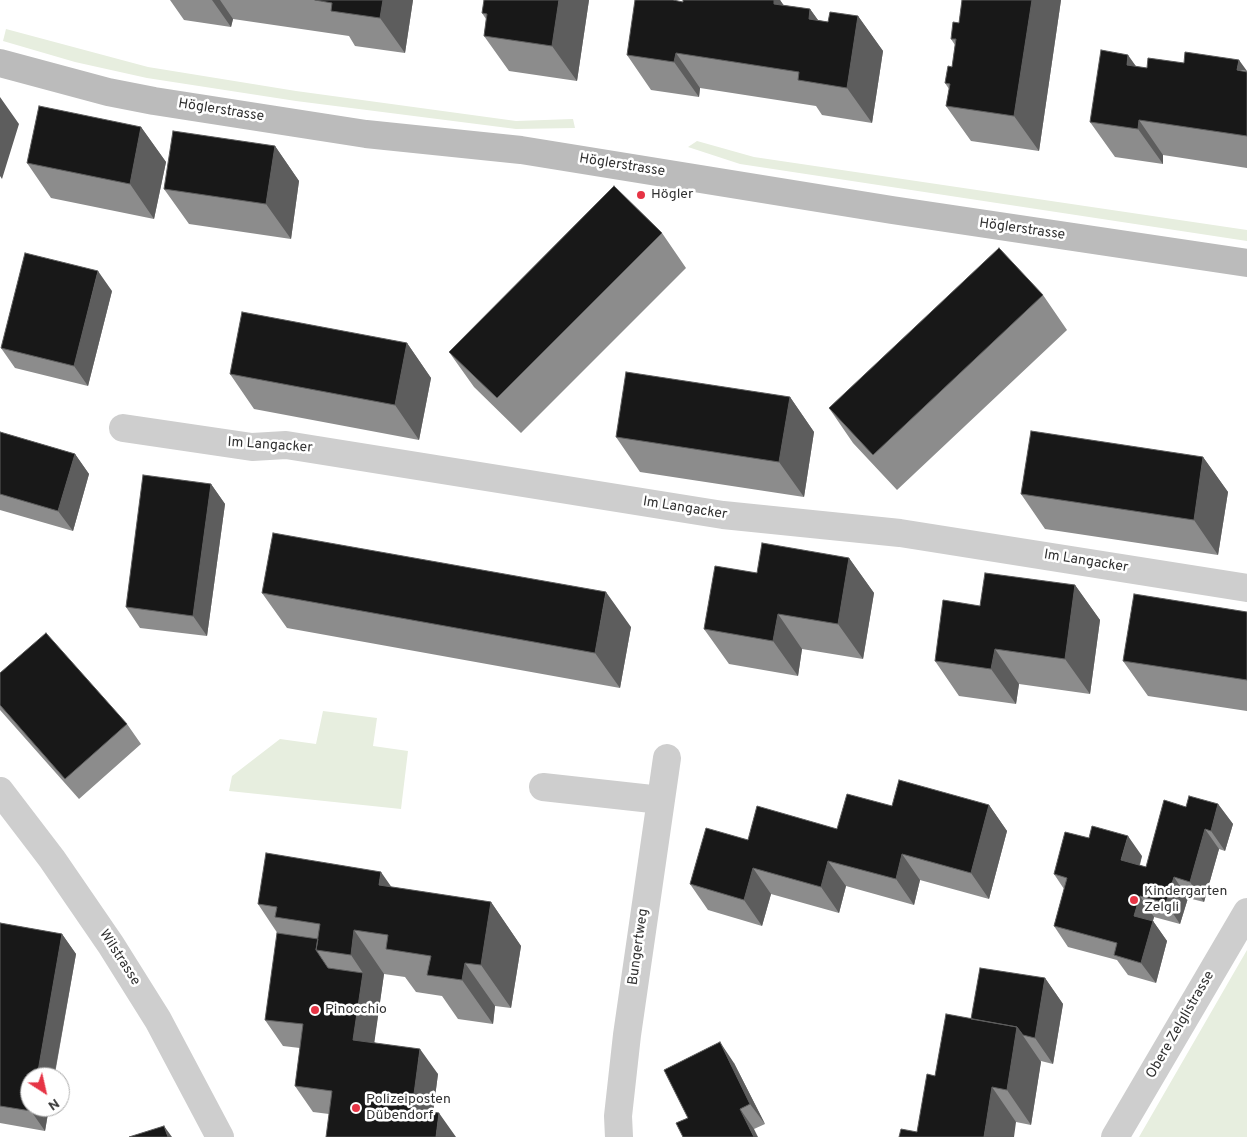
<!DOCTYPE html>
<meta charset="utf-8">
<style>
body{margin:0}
#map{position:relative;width:1247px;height:1137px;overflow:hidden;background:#fff;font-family:Overpass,sans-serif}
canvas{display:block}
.north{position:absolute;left:20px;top:1067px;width:50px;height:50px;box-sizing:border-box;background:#fff;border:1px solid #adadad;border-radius:50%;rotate:145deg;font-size:14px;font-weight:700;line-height:20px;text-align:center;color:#313131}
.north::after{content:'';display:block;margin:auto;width:18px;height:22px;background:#e63445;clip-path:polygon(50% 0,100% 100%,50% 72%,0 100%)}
</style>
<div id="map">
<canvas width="1247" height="1137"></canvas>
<div class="north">N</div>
</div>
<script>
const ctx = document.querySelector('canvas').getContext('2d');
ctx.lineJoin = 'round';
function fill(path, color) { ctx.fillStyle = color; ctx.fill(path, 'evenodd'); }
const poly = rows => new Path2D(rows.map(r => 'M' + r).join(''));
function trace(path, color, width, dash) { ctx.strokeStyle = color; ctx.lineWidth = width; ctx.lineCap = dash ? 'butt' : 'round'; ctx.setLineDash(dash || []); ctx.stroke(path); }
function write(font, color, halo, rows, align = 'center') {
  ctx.font = font + ' Overpass,sans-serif'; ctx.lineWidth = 5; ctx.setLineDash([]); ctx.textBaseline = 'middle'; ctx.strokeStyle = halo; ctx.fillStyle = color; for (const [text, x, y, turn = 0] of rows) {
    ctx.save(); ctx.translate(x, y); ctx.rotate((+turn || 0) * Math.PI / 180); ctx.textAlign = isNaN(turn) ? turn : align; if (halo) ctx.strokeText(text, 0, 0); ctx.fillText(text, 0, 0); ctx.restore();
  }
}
fill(poly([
 [6,29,148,67,296,91,516,121,573,119,575,128,516,129,296,101,147,78,75,62,3,41],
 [697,141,754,157,1247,230,1247,241,740,164,688,147],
 [323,711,377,718,373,746,408,751,401,809,229,791,232,776,280,739,316,744],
 [1247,950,1247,1137,1139,1137]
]), '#e7eedf');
trace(poly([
 [123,428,252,447,286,445,723,515,900,533,1247,588],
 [543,787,661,800],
 [619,1137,618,1116,627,1035,667,758],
 [1115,1137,1247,912]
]), '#cecece', 28);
trace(poly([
 [0,791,52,859,111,945,158,1020,220,1137]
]), '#cecece', 28);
trace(poly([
 [0,63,108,92,154,101,366,134,521,150,892,210,1247,263]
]), '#bbb', 28);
fill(poly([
 [170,0,413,0,405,53,355,46,349,36,233,19,231,27,184,20],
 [589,0,577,81,509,71,484,36,486,19,482,13],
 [683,0,780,0,783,5,810,9,818,20,828,22,858,16,883,51,872,123,822,115,816,106,700,88,699,97,651,90,627,55,683,2],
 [962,0,1061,0,1039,151,971,141,946,106,949,89,945,83,952,67,955,45,951,39,959,23],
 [1136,67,1147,68,1247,71,1247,168,1163,155,1163,164,1115,157,1090,122],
 [141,127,166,162,154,219,51,198,27,163],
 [275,146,299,181,291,239,189,224,164,189],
 [662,233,686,268,521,433,474,387,449,352],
 [112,291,88,386,15,368,1,348],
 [1043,295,1067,330,897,490,853,443,829,408],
 [407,343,431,378,419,440,254,409,230,374],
 [790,397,814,432,804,497,640,472,616,437],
 [0,432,75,454,89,474,73,531,0,510],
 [1203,457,1228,492,1218,555,1045,529,1021,494],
 [211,484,225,504,207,636,140,628,126,607],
 [849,558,874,593,863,659,802,649,798,676,729,664,704,629,757,573],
 [1075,585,1100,620,1090,694,1019,684,1016,704,959,696,935,661,980,606],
 [262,593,631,627,620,688,287,628],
 [1247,612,1247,711,1148,696,1123,661],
 [0,673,127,724,141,744,79,799,0,710],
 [1218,804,1233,824,1225,851,1219,849,1204,902,1188,898,1180,924,1154,917,1153,921,1167,941,1156,983,1128,975,1117,960,1068,947,1054,926,1064,889,1054,874,1142,856,1140,865,1146,867,1186,807],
 [989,805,1007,831,989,899,920,880,914,905,846,886,839,913,771,894,762,926,708,910,690,884,748,840,837,829,892,806],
 [391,887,491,902,521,946,511,1008,495,1006,493,1024,458,1019,442,996,416,992,405,977,384,974,374,1042,438,1074,433,1112,329,1114,313,1112,295,1086,300,1048,283,1046,265,1020,278,934,258,904],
 [0,923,62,934,76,954,45,1131,0,1123],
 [1045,978,1063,1004,1053,1064,1041,1061,1031,1125,1016,1122,899,1137,917,1132,935,1076,971,1019],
 [734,1063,765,1124,754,1129,688,1118]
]), '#8c8c8c');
fill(poly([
 [212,0,220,0,233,19,231,27],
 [383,0,413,0,405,53,380,18],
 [559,0,589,0,577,81,552,46],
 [774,0,780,0,800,28,774,4],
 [1032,0,1061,0,1039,151,1014,116],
 [810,9,835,44,809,19],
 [858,16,883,51,872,123,847,88],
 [676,53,700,88,699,97,674,62],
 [1128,55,1153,90,1127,65],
 [1239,60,1247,71,1237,70],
 [0,97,19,124,2,179,0,176],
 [1139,120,1163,155,1163,164,1138,129],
 [141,127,166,162,154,219,130,184],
 [275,146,299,181,291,239,266,204],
 [98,271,112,291,88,386,74,366],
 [407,343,431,378,419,440,395,405],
 [790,397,814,432,804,497,779,462],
 [75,454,89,474,73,531,58,511],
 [1203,457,1228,492,1218,555,1194,520],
 [211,484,225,504,207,636,193,616],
 [849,558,874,593,863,659,838,624],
 [1075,585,1100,620,1090,694,1065,659],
 [606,592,631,627,620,688,595,653],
 [778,614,802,649,798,676,773,641],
 [995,649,1019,684,1016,704,991,669],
 [1218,804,1233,824,1225,851,1211,831],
 [989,805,1007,831,989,899,971,873],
 [1205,829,1219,849,1204,902,1190,882],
 [1128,836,1142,856,1135,880,1121,860],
 [902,854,920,880,914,905,896,879],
 [828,861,846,886,839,913,821,887],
 [753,868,771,894,762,926,744,900],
 [381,872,411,915,379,885],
 [1174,877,1188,898,1180,924,1166,903],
 [1140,896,1154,917,1148,936,1134,916],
 [491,902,521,946,511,1008,481,965],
 [1153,921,1167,941,1156,983,1141,963],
 [354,930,384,974,371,1066,353,1040,363,973,351,955],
 [62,934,76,954,54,1077,37,1077],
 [465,963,495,1006,493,1024,462,980],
 [1045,978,1063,1004,1053,1064,1035,1038],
 [1017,1027,1041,1062,1031,1125,1007,1090],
 [720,1042,734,1063,765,1124,750,1104],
 [420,1049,438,1074,430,1135,412,1109],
 [992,1087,1016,1122,1014,1137,984,1137],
 [31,1107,49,1107,45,1131,31,1111],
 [740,1109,754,1129,758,1137,754,1137],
 [439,1113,456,1137,436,1137],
 [164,1126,172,1137,168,1137]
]), '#5d5d5d');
const building = poly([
 [315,0,383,0,380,18,331,11,332,3,315,0],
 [484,0,559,0,552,46,484,36,487,14,482,13,484,0],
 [635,0,673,0,683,2,683,0,774,0,774,4,810,9,809,19,828,22,830,12,858,16,847,88,798,80,799,72,676,53,674,62,627,55,635,0],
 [962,0,1032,0,1014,116,946,106,950,84,945,83,948,66,952,67,956,39,951,39,953,22,959,23,962,0],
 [1101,50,1128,55,1127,65,1147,68,1148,58,1184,63,1185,52,1239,60,1237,70,1247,72,1247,136,1139,120,1138,129,1090,122,1101,50],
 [39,106,141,127,130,184,27,163,39,106],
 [173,131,275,146,266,204,164,189,173,131],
 [614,186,662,233,497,398,449,352,614,186],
 [999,248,1043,295,873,455,829,408,999,248],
 [25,253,98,271,74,366,1,348,25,253],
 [242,312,407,343,395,405,230,374,242,312],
 [626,372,790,397,779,462,616,437,626,372],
 [1031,431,1203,457,1194,520,1021,494,1031,431],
 [0,432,75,454,58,511,0,494,0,432],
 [143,475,211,484,193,616,126,607,143,475],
 [273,533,606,592,595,653,262,593,273,533],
 [762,543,849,558,838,624,778,614,773,641,704,629,715,566,757,573,762,543],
 [985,573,1075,585,1065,659,995,649,991,669,935,661,943,600,980,606,985,573],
 [1134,594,1247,612,1247,680,1123,661,1134,594],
 [46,633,127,724,65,779,0,705,0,673,46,633],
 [899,780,989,805,971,873,902,854,896,879,828,861,821,887,753,868,744,900,690,884,706,828,748,840,757,806,837,829,847,794,892,806,899,780],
 [1189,796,1218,804,1211,831,1205,829,1190,882,1174,877,1166,903,1140,896,1134,916,1153,921,1141,963,1114,955,1117,943,1054,926,1067,878,1054,874,1065,832,1089,838,1092,826,1128,836,1121,860,1146,867,1164,800,1186,807,1189,796],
 [266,853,381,872,379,885,491,902,481,965,465,963,462,980,427,975,431,956,386,949,388,935,354,930,351,955,316,950,320,924,275,917,277,907,258,904,266,853],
 [0,923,62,934,37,1077,30,1077,30,1107,31,1107,31,1111,0,1106,0,923],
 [277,933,318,939,316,950,328,968,363,973,353,1040,420,1049,412,1109,439,1113,436,1137,326,1137,332,1091,295,1086,303,1024,265,1020,277,933],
 [980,968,1045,978,1035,1038,1023,1035,1017,1027,971,1019,980,968],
 [946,1014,1017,1027,1007,1090,992,1087,984,1137,899,1137,901,1129,917,1132,927,1074,935,1076,946,1014],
 [720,1042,750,1104,740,1109,754,1137,683,1137,676,1123,688,1118,664,1070,720,1042],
 [164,1126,168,1137,129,1137,164,1126]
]);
fill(building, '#181818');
trace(building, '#5d5d5d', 1);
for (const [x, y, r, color] of [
 [641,195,5,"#e63445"],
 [1134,900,5,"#e63445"],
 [315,1010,5,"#e63445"],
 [356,1108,5,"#e63445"]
]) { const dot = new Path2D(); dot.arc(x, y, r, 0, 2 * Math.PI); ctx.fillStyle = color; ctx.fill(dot); trace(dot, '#fff', 2); }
write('14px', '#313131', '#fff', [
 ["Höglerstrasse",221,111,9],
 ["Höglerstrasse",622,166,9],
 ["Höglerstrasse",1022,230,8],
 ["Im Langacker",270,446,4],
 ["Im Langacker",685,509,9],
 ["Im Langacker",1086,562,9],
 ["Bungertweg",639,947,-82],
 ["Wilstrasse",119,958,57],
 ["Obere Zelglistrasse",1181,1025,-60]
]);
write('14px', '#313131', '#fff', [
 ["Högler",651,195],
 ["Kindergarten",1144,892],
 ["Zelgli",1144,908],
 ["Pinocchio",325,1010],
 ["Polizeiposten",366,1100],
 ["Dübendorf",366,1116]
], 'left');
</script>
